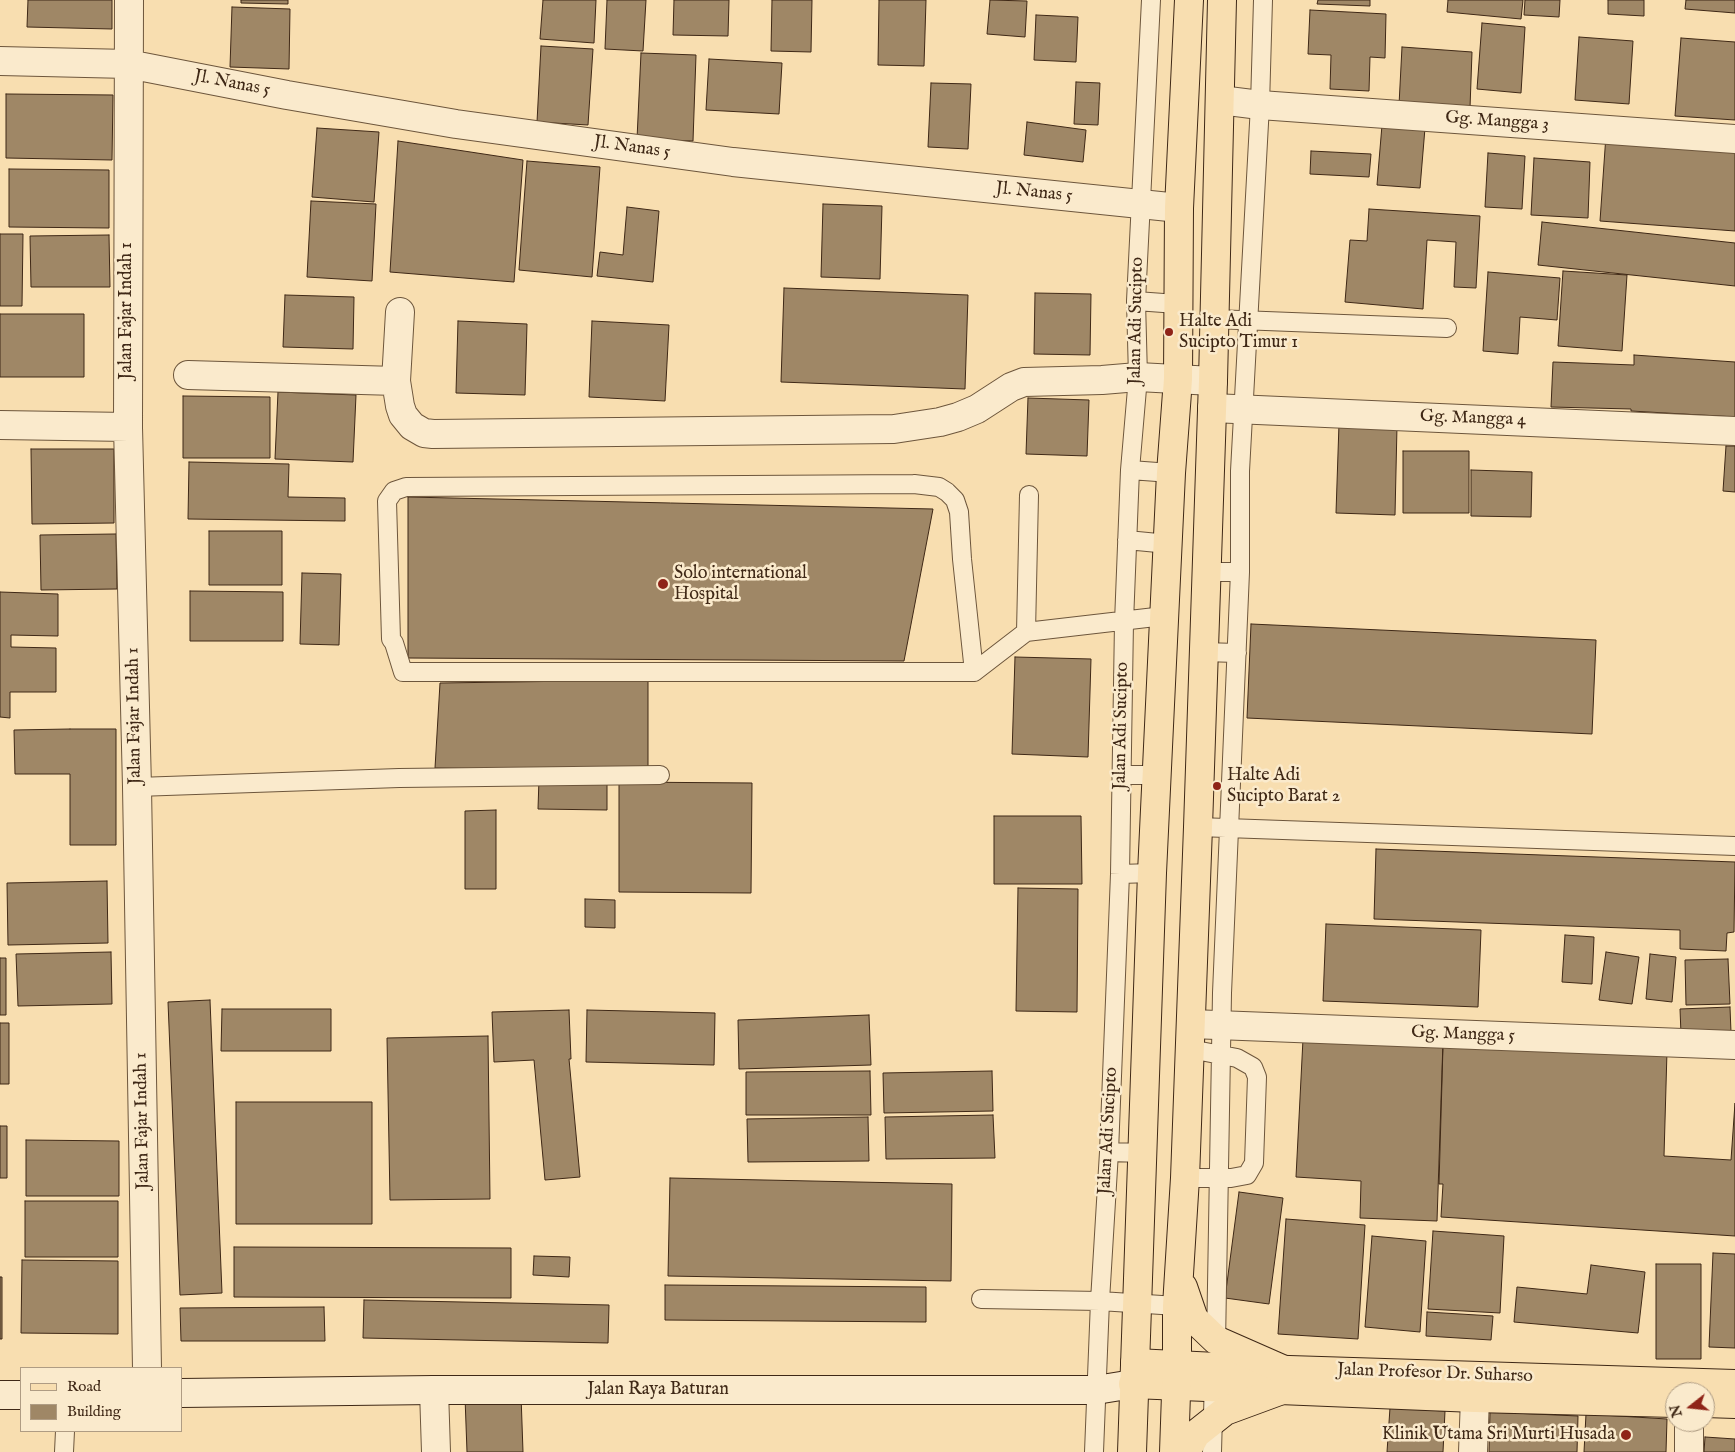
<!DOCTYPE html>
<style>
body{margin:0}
#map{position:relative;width:1735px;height:1452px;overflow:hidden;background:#f8deb0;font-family:"IM FELL English",serif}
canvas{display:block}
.legend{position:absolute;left:20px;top:1367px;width:162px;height:65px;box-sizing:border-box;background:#faeacc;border:1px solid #af9c83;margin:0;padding:6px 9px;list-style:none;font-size:15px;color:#3f2816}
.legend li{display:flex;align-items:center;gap:10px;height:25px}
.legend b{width:25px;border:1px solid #af9c83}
.north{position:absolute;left:1665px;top:1382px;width:50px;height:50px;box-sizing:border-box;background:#faeacc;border:1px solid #af9c83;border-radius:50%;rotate:254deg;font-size:14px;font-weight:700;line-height:20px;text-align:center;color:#3f2816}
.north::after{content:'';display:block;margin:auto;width:18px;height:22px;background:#8f2418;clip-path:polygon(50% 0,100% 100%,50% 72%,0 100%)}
</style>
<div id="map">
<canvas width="1735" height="1452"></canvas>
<ul class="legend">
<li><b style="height:6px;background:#f8deb0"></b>Road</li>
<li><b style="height:14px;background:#9f8766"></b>Building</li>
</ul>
<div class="north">N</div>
</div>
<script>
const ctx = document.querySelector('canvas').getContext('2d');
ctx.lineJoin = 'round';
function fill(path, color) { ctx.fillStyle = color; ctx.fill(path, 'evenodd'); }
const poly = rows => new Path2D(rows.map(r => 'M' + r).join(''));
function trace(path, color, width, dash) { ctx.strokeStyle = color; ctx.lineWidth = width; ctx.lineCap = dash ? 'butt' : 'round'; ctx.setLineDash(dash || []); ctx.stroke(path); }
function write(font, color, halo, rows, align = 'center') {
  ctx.font = font + ' "IM FELL English",serif'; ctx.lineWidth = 5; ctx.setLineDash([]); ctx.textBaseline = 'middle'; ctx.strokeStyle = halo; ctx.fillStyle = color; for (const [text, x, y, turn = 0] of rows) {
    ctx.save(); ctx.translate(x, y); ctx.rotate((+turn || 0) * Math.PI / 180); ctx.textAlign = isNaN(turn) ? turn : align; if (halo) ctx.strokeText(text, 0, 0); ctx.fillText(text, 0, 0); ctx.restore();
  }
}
const building = poly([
 [28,0,112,0,112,29,27,27,28,0],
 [241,0,288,0,288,4,241,3,241,0],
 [543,0,596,0,594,43,540,39,543,0],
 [607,0,646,0,643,51,605,49,607,0],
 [674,0,729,0,728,36,673,35,674,0],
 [772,0,812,0,811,52,771,51,772,0],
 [879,0,926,0,924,66,878,65,879,0],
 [990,0,1027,1,1025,37,987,34,990,0],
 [1318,0,1370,0,1370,6,1317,4,1318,0],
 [1448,0,1523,0,1521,19,1447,12,1448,0],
 [1525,0,1560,0,1559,17,1524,15,1525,0],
 [1608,0,1644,0,1644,16,1608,14,1608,0],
 [1686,0,1735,0,1735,13,1685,9,1686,0],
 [232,7,290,9,289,69,230,67,232,7],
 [1310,10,1386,14,1385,58,1370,57,1369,91,1330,89,1331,55,1308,54,1310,10],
 [1036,15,1078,17,1076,62,1034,60,1036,15],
 [1482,23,1525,27,1521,93,1477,89,1482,23],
 [1579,37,1633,41,1629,104,1575,100,1579,37],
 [1681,38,1735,42,1735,120,1675,116,1681,38],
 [541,46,593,49,588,125,537,122,541,46],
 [1402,47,1472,52,1470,108,1399,105,1402,47],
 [641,53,696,55,693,141,637,139,641,53],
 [709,59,782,63,779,114,706,110,709,59],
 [1076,82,1100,83,1098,125,1074,124,1076,82],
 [931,83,971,84,968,149,928,147,931,83],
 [6,94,113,95,112,160,6,158,6,94],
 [1027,122,1086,130,1083,162,1024,155,1027,122],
 [1382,125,1425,128,1420,188,1377,185,1382,125],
 [317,128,379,132,374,202,312,197,317,128],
 [1606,135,1735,144,1735,231,1600,221,1606,135],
 [398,141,523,160,514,282,390,272,398,141],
 [1311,151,1371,154,1369,177,1310,174,1311,151],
 [1488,153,1525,156,1522,209,1485,207,1488,153],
 [1534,158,1590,162,1588,218,1531,215,1534,158],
 [527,161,600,167,592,277,519,270,527,161],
 [9,169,109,170,109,228,9,227,9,169],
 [311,201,376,204,372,281,307,277,311,201],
 [823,204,882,206,880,279,821,277,823,204],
 [627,207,659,211,653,282,597,276,600,252,623,255,627,207],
 [1369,209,1480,216,1476,288,1454,287,1456,242,1427,240,1423,309,1345,302,1350,240,1367,241,1369,209],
 [1542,222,1735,243,1735,286,1538,265,1542,222],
 [0,234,23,234,22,306,0,306,0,234],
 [109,235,110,287,31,287,30,236,109,235],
 [1563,271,1627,275,1622,351,1558,346,1563,271],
 [1488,272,1560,278,1557,320,1520,317,1518,354,1483,351,1488,272],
 [784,288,968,295,965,389,781,382,784,288],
 [1035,293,1091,294,1090,355,1034,354,1035,293],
 [285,295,354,297,353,349,283,347,285,295],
 [0,314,84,314,84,377,0,377,0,314],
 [458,321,527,324,525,395,456,393,458,321],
 [592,321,669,325,665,401,589,397,592,321],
 [1634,355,1735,362,1735,417,1631,411,1631,409,1551,407,1553,362,1634,365,1634,355],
 [278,392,356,395,353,462,275,459,278,392],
 [183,396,270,397,270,458,183,458,183,396],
 [1028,398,1089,400,1087,456,1026,454,1028,398],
 [1339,424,1397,426,1395,515,1336,513,1339,424],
 [1726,446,1735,446,1735,492,1723,491,1726,446],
 [31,449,114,449,114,523,32,524,31,449],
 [1403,451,1469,451,1469,513,1403,513,1403,451],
 [189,462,289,464,288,497,345,498,345,521,188,519,189,462],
 [1471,470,1532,472,1531,517,1471,516,1471,470],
 [408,497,933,509,904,661,408,658,408,497],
 [209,531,282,531,282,585,209,585,209,531],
 [116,534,117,589,41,590,40,535,116,534],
 [302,573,341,574,339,645,300,644,302,573],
 [190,591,283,592,283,641,190,641,190,591],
 [0,592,58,594,58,636,11,635,11,647,56,648,56,692,10,692,10,718,0,717,0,592],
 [1251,624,1596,640,1592,734,1247,718,1251,624],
 [1015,657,1091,659,1088,757,1012,754,1015,657],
 [648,680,648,771,435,768,440,683,648,680],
 [70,729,116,729,116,845,70,845,70,774,15,774,14,730,70,729],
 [539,779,607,780,607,810,538,809,539,779],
 [619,782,752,783,751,893,619,892,619,782],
 [496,810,496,889,465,889,465,811,496,810],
 [994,816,1081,816,1082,884,994,884,994,816],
 [1376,849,1735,862,1734,932,1727,933,1726,951,1680,949,1680,930,1374,919,1376,849],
 [107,881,108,943,8,945,7,883,107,881],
 [1018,888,1078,889,1077,1012,1016,1011,1018,888],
 [585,899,615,900,615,928,585,927,585,899],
 [1326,924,1481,930,1478,1007,1323,1001,1326,924],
 [1565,935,1594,937,1592,984,1562,982,1565,935],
 [111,952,112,1004,18,1006,16,954,111,952],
 [1606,952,1639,957,1632,1004,1599,1000,1606,952],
 [1650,954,1676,957,1672,1002,1646,999,1650,954],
 [0,958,6,958,6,1015,0,1015,0,958],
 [1728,959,1730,1004,1686,1005,1685,960,1728,959],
 [210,1000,222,1293,180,1295,168,1002,210,1000],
 [1730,1007,1731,1032,1681,1034,1680,1009,1730,1007],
 [222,1009,331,1009,331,1051,221,1051,222,1009],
 [569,1010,571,1059,569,1059,580,1177,545,1180,534,1060,494,1062,492,1012,569,1010],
 [587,1010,715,1013,714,1065,586,1062,587,1010],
 [869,1015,871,1065,739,1069,738,1020,869,1015],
 [0,1023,9,1023,9,1084,0,1084,0,1023],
 [488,1036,490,1199,390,1200,387,1038,488,1036],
 [1303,1039,1443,1041,1437,1221,1360,1218,1361,1181,1296,1177,1303,1039],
 [1443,1046,1667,1051,1664,1156,1731,1160,1735,1103,1735,1236,1441,1217,1443,1184,1439,1184,1443,1046],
 [870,1071,871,1115,746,1115,746,1072,870,1071],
 [992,1071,993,1111,884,1113,883,1073,992,1071],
 [236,1102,372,1102,372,1224,236,1224,236,1102],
 [993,1115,995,1158,886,1159,885,1117,993,1115],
 [868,1117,869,1161,748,1162,747,1119,868,1117],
 [0,1126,7,1126,7,1178,0,1178,0,1126],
 [26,1140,119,1141,119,1196,26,1196,26,1140],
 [670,1178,952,1184,951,1281,668,1276,670,1178],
 [1239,1192,1283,1198,1269,1304,1225,1298,1239,1192],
 [25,1201,118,1201,118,1257,25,1257,25,1201],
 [1286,1219,1365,1225,1358,1339,1278,1334,1286,1219],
 [1433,1231,1504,1236,1500,1313,1428,1309,1433,1231],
 [1372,1236,1426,1241,1420,1332,1365,1327,1372,1236],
 [234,1247,511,1248,511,1298,234,1297,234,1247],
 [1713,1253,1735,1254,1735,1348,1709,1347,1713,1253],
 [534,1256,570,1257,569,1277,533,1275,534,1256],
 [22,1260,118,1261,118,1334,21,1333,22,1260],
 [1656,1264,1701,1264,1701,1359,1656,1359,1656,1264],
 [1591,1265,1645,1272,1638,1333,1514,1322,1517,1287,1587,1294,1591,1265],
 [0,1277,2,1277,2,1339,0,1339,0,1277],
 [665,1285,926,1287,926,1322,665,1320,665,1285],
 [364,1300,609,1305,608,1343,363,1338,364,1300],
 [324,1307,325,1341,181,1341,180,1308,324,1307],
 [1427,1312,1493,1316,1491,1340,1426,1336,1427,1312],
 [521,1395,523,1452,467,1452,465,1397,521,1395],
 [1390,1408,1445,1411,1443,1452,1387,1452,1390,1408],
 [1490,1412,1578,1416,1577,1452,1489,1452,1490,1412],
 [1586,1414,1667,1419,1666,1452,1584,1452,1586,1414],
 [1705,1437,1735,1439,1735,1452,1704,1452,1705,1437]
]);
fill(building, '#9f8766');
trace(building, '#3f2816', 1);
const lane = poly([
 [1136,301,1177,304],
 [1214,319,1447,328],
 [1130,470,1171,473],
 [914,484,939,487,947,492,955,500,959,512,962,559,974,672,403,672,394,643,391,639,387,501,394,491,406,487,914,484],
 [1127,540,1168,544],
 [1207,572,1240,572],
 [1026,632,1029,495],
 [1203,652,1237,653],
 [974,672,1026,632,1164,616],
 [1121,775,1156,775],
 [137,787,399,778,660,775],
 [1198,827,1735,846],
 [1120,874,1152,873],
 [1109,1152,1144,1153],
 [1185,1178,1231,1178,1247,1175,1254,1163,1257,1077,1253,1067,1237,1058,1190,1049],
 [981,1299,1100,1301,1177,1306],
 [1216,1344,1222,993,1240,572,1240,471,1260,105,1263,0],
 [64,1452,65,1431],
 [1094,1452,1100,1301,1109,1152,1120,874,1124,622,1130,470,1138,377,1136,301,1151,0],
 [1212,1452,1214,1378]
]);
const street = poly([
 [129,0,128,427,137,787,147,1368],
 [0,61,128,64,287,95,456,124,733,162,1179,208],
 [1220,100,1260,105,1735,139],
 [400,312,396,381,400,406,403,415,412,426,424,433,433,434,894,429,940,422,958,417,977,409,1011,387,1024,382,1102,380,1138,377,1213,381],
 [188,375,396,381],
 [1212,408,1735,431],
 [0,425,128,427],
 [1191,1024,1735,1045],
 [434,1390,436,1452],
 [1473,1452,1475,1398],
 [1689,1452,1689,1422]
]);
const secondary = poly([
 [181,1393,434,1390,1096,1390,1133,1384],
 [0,1395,21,1395]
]);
const primary = poly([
 [1135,1363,1257,1369,1735,1384],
 [1133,1384,1475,1398,1675,1403],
 [1705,1403,1735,1404]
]);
const highway = poly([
 [1183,1287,1194,1319,1216,1340,1282,1369],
 [1132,1452,1152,873,1171,473,1178,379,1179,208,1189,0],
 [1174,1452,1177,1365,1177,1306,1185,1178,1198,827,1213,381,1222,0],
 [1186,1452,1196,1434,1225,1411,1282,1390]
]);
trace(lane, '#6d563c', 20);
trace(street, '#6d563c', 30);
trace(secondary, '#3f2816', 30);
trace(primary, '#3f2816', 30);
trace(highway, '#3f2816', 30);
trace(lane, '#faeacc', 18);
trace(street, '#faeacc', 28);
trace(secondary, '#faeacc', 28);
trace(primary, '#f8deb0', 28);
trace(highway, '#f8deb0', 28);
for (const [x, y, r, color] of [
 [1169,332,5,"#8f2418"],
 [663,584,6,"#8f2418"],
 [1217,786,5,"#8f2418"],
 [1626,1435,6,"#8f2418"]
]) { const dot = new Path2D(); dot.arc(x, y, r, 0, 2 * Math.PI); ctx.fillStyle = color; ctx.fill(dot); trace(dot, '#faeacc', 2); }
write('18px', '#3f2816', '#faeacc', [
 ["Jl. Nanas 5",232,84,11],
 ["Gg. Mangga 3",1497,122,4],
 ["Jl. Nanas 5",632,148,8],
 ["Jl. Nanas 5",1034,193,6],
 ["Jalan Fajar Indah 1",127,311,-90],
 ["Jalan Adi Sucipto",1137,321,-89],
 ["Gg. Mangga 4",1473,419,2],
 ["Jalan Fajar Indah 1",135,716,-91],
 ["Jalan Adi Sucipto",1122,726,-89],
 ["Gg. Mangga 5",1463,1035,2],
 ["Jalan Fajar Indah 1",143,1121,-91],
 ["Jalan Adi Sucipto",1109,1131,-87],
 ["Jalan Profesor Dr. Suharso",1435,1374,2],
 ["Jalan Raya Baturan",658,1390]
]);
write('18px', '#3f2816', '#faeacc', [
 ["Halte Adi",1179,322],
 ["Sucipto Timur 1",1179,343],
 ["Solo international",674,574],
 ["Hospital",674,595],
 ["Halte Adi",1227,776],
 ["Sucipto Barat 2",1227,797],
 ["Klinik Utama Sri Murti Husada",1615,1435,"right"]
], 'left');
</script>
